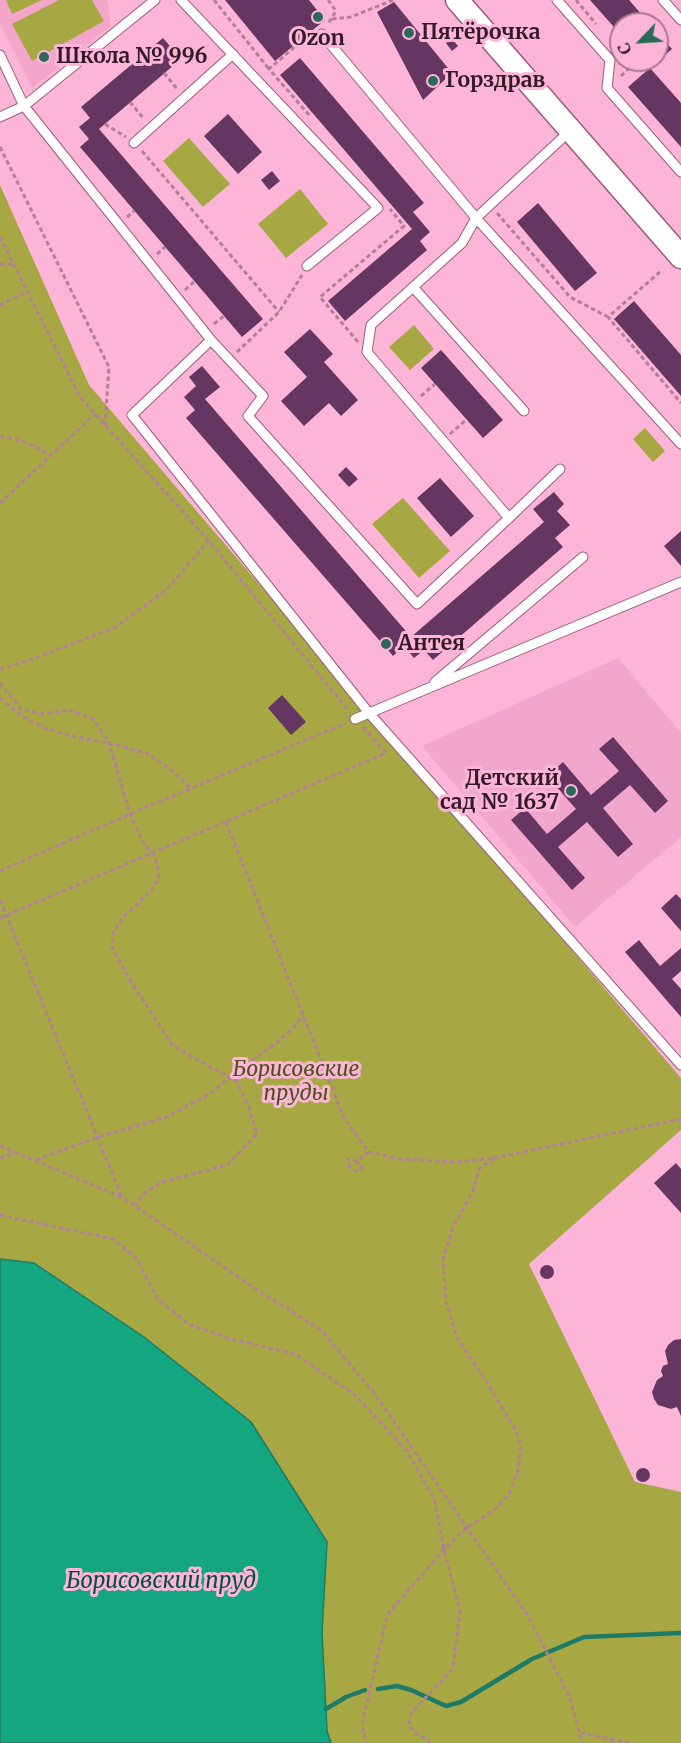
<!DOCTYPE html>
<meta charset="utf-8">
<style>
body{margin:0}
#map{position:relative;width:681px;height:1743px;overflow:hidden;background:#fcb5d6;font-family:Merriweather,serif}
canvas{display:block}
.north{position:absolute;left:609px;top:12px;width:60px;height:60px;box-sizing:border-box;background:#fcb5d6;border:2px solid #ac7790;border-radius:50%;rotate:245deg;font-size:16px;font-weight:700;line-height:24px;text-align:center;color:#341a27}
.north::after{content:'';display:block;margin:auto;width:21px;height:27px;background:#2b6956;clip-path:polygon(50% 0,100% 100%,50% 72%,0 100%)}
</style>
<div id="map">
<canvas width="681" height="1743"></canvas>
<div class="north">С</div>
</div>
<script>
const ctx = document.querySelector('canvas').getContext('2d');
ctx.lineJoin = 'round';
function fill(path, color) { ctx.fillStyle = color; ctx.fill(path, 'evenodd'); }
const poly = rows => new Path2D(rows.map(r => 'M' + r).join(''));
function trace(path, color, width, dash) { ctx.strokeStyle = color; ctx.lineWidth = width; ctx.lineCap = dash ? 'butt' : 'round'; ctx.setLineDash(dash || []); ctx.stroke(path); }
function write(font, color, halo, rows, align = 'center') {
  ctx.font = font + ' Merriweather,serif'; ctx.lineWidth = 6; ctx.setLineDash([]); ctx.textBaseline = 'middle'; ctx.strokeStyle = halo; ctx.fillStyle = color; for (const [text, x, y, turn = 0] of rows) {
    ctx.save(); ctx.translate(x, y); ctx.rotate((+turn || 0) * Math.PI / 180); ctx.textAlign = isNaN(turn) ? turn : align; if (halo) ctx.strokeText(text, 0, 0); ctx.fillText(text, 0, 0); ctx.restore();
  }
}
fill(poly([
 [0,0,107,0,111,26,32,88,0,24],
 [618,658,681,733,681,837,575,927,422,746]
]), '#f3a6cb');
fill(poly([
 [6,0,42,0,12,14],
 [59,0,92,0,104,21,32,61,12,24],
 [189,138,230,184,203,207,163,161],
 [0,185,89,385,681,1078,681,1130,529,1264,635,1482,681,1492,681,1743,331,1743,327,1731,322,1632,327,1542,251,1422,144,1337,34,1263,0,1259],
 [300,189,328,224,286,258,258,224],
 [414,325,434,349,410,370,389,347],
 [645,428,665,451,653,462,633,439],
 [403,498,450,551,419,578,372,524]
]), '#a7a843');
const water = poly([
 [0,1259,34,1263,144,1337,251,1422,327,1542,322,1632,327,1731,331,1743,0,1743,0,1259]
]);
fill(water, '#14a581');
trace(water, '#1e7b66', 1.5);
trace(poly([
 [378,1689,397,1686,411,1690,446,1706,461,1702,532,1659,584,1637,681,1633],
 [326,1709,346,1697,365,1690]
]), '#1e7b66', 4.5);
fill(poly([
 [225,0,309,0,325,20,275,61],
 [590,0,629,0,650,24,621,24,621,35],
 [394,2,452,73,423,100,377,12],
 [444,30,450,37,444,42,438,34],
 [657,32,672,49,650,68,643,60,657,60],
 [163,38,181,59,99,129,263,319,242,337,80,147,89,139,79,127,90,118,81,107],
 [452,39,458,46,452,51,446,43],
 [300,58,424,203,413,212,430,232,420,241,427,250,345,321,328,301,412,229,280,75],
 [650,68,681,103,681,147,628,87],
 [228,114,262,152,238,174,204,136],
 [272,171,280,181,269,190,261,180],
 [538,203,597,273,575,291,517,222],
 [634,301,681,355,681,396,614,319],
 [310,329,333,354,324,362,358,400,341,416,329,403,304,426,281,401,307,377,284,352],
 [441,350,503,420,483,438,421,368],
 [202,366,220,387,205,399,411,637,544,522,533,509,554,492,564,504,557,511,570,525,555,538,563,547,433,660,424,650,414,658,404,646,393,656,186,418,195,410,184,397,196,386,189,377],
 [346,467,358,479,349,487,338,475],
 [440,478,474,516,451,537,417,498],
 [681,531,681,566,664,546],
 [282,695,306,722,291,735,268,708],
 [613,737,668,801,655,813,630,785,603,808,633,844,618,857,587,822,558,847,585,878,572,890,511,820,525,808,547,834,576,809,547,776,563,762,591,795,619,771,599,749],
 [676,894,681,899,681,931,661,908],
 [639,940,660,966,681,948,681,971,672,979,681,989,681,1017,625,952],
 [676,1163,681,1169,681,1213,654,1183],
 '540 1272a7 7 0 1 1 14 0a7 7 0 1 1-14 0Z',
 [681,1339,681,1416,677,1407,671,1409,658,1405,654,1399,652,1392,657,1380,663,1376,661,1371,663,1366,668,1364,665,1351,668,1345,674,1340],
 '636 1475a7 7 0 1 1 14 0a7 7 0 1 1-14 0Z'
]), '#653661');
const service = poly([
 [181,0,378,208,307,266],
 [557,0,610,60,607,88,681,172],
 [663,0,681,20],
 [322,34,476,218,681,444],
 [0,55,24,106,211,340,132,415,369,713,681,1065],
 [0,117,24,106,155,0],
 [134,143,233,54],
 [413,287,524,411],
 [211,340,263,396,248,416,417,604,509,518],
 [560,469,509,518,367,352,371,325,462,243,476,218,571,130],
 [435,682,583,557],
 [355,719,681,582]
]);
const tertiary = poly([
 [457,0,681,257]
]);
trace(service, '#9b5b7a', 11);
trace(tertiary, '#9b5b7a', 25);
trace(poly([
 [214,0,269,69],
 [328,0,336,11,328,24],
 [576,0,596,24],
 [332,19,351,17,393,0],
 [164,73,178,90],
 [621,76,631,66,626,60],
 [130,102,144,119],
 [309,115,269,69,299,43,314,38],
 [105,124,126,137],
 [0,147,109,367,105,425],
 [142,151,279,312],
 [497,213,570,297,608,317],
 [127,217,134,211],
 [0,237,80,397,209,541,349,711],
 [157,254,165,247],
 [0,264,13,264],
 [660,272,608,317,681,403],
 [185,290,195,281],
 [0,305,26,292],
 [214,324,224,316],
 [358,342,320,297,404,226,390,209],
 [237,352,279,312,302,275],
 [421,396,435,384],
 [450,434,467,419],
 [0,436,23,441,51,455],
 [0,503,95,414],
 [0,669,27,661,116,627,167,589,208,541],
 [0,683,21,709,42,714,69,710,93,719,109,743,130,814,143,842,152,853,157,863,159,878,149,893,123,917,113,933,112,947,128,977,173,1046,237,1082,248,1105,257,1134,227,1165,162,1182,145,1192,135,1205],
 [0,698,20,715,44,728,72,736,117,745,148,754,170,769,191,788],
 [226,822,344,1118,369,1152,399,1159,455,1162,494,1158,479,1169,473,1191,453,1227,443,1259,446,1301,457,1338,488,1384,515,1429,521,1448,518,1470,509,1495,493,1511,467,1527,441,1553,387,1615,362,1725,366,1743],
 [0,871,130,814,346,723],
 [0,900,122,1197],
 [0,918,386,753,363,727],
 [0,1146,122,1197,256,1289,321,1330,375,1394,528,1616,570,1698,582,1743],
 [0,1158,15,1153],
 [494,1158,681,1119],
 [36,1160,98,1137,167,1117,214,1091,226,1080,279,1041,295,1026,303,1015],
 [356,1161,361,1165,361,1170,355,1171,350,1168,348,1159,356,1161,369,1152],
 [0,1215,113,1239,137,1259,157,1298,188,1324,231,1339,295,1354,355,1395,407,1451,435,1501,444,1550,460,1611,453,1669,412,1712,409,1719,410,1727,416,1734,425,1738,430,1743],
 [581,1733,630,1743]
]), '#b57e98', 3, [4.5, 3]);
trace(service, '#fff', 9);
trace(tertiary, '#fff', 22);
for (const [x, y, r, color] of [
 [318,17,6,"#2b6956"],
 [409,33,6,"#2b6956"],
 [44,57,6,"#2b6956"],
 [433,81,6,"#2b6956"],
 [386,644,6,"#2b6956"],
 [571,791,6,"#2b6956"]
]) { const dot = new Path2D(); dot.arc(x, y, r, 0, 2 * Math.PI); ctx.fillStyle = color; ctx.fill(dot); trace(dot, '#fcb5d6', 2); }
write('bold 21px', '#341a27', '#fcb5d6', [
 ["Пятёрочка",421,33],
 ["Ozon",318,39,"center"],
 ["Школа № 996",56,57],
 ["Горздрав",445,81],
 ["Антея",398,644],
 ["Детский",559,779,"right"],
 ["сад № 1637",559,803,"right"]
], 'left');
write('italic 21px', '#4f501a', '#fcb5d6', [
 ["Борисовские",296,1070],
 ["пруды",296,1094]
]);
write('italic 22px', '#05503d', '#fcb5d6', [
 ["Борисовский пруд",161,1582]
]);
</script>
